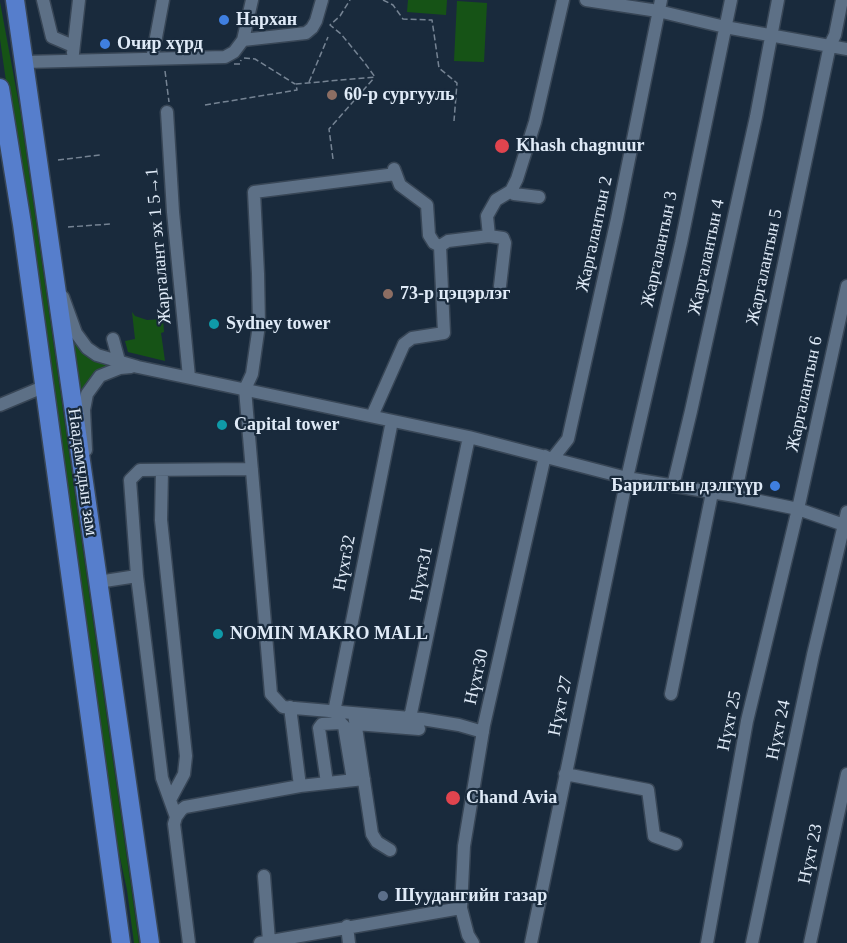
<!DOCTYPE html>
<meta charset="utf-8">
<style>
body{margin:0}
canvas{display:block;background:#192a3c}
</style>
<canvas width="847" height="943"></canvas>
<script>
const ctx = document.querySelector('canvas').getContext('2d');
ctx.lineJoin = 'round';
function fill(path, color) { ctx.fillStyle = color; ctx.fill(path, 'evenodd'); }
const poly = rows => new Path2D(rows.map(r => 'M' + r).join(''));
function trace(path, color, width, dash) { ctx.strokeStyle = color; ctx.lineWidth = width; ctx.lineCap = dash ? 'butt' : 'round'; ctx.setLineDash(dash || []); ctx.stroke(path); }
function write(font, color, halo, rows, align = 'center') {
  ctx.font = font + ' "Times New Roman",serif'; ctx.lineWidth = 4.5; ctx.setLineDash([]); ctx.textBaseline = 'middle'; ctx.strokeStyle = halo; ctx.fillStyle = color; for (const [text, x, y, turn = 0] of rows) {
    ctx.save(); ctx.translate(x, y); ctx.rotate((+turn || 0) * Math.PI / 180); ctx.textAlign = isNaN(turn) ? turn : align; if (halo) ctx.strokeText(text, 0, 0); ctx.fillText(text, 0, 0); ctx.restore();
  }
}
fill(poly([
 [408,0,447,0,446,15,407,12],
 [457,1,487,3,484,62,454,61],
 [0,2,20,110,139,943,134,943,127,890,110,811,0,39],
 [132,312,135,316,147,320,163,319,164,332,161,333,165,361,128,352,125,341,135,339],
 [73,340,108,365,93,377,81,394,79,394]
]), '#165316');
const minor = poly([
 [43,0,52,37,73,46],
 [586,0,658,11,725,27,847,49],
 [243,40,252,0],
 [73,53,79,0],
 [152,59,163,0],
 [24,62,225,57,234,52,243,40,306,33,312,28,316,21,322,0],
 [167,112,173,212,189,377],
 [394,169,400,185,427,205,429,235,434,243,440,246],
 [396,174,254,192,258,274,259,325,252,374,245,389,271,694,283,707,422,719,459,725,483,732],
 [511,191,514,194,539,197],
 [489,236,503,238,505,243,500,286],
 [63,297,76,333,87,348,97,355,138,367,469,437,627,478,735,496,798,509,847,526],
 [113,339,119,361],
 [0,405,43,387],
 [372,416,404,344,412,338,444,333,440,246,448,241,489,236,487,216,496,200,511,191,517,179,535,122,563,0],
 [86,450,84,410,87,394,100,376,120,368,131,367],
 [553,458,568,439,617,219,661,0],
 [162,470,161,520,186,756,184,774,170,800],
 [673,486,691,411,756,117,778,0],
 [735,496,830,45,835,35,842,0],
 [98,582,137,576],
 [671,694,712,493],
 [290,707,300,786],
 [334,712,392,421],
 [354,714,372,834,377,842,390,850],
 [410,718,469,437],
 [356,724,419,729],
 [565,774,648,790,654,836,676,844],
 [327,783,319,728,322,724,341,723,344,726,353,780],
 [176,817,162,778,137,576,130,480,140,470,252,469],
 [264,876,269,941],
 [347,926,349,943],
 [189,943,174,824,176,817,181,810,185,807,300,786,364,779],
 [260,943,461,908],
 [473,943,468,935,461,908,464,846,484,725,545,456],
 [531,943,627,478,681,243,731,0],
 [707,943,747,721,798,509,847,286],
 [752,943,813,655,847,512],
 [810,943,847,774]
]);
const highway = poly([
 [15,0,150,943],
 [0,88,22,224,121,943]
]);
trace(minor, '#384656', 15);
trace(highway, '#384656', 21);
trace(poly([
 [383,0,393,5,403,19,432,20,439,68,457,83,454,121],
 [244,58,255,59,295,84],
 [234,64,240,64,241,60],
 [165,71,169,102],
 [309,82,328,37],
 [205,105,297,90,296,84,375,77,364,62,341,34,330,25,340,16,350,0],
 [333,159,329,129,374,78],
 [58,160,100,155],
 [68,227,111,224]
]), '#758393', 1.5, [6, 3]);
trace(minor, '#5d7086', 12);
trace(highway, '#567ecc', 18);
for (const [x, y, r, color] of [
 [224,20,6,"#3f7fe0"],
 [105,44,6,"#3f7fe0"],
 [332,95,6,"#8d6e63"],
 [502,146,8,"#e0444e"],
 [388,294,6,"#8d6e63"],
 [214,324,6,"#0f9aa8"],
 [222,425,6,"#0f9aa8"],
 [775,486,6,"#3f7fe0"],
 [218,634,6,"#0f9aa8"],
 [453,798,8,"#e0444e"],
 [383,896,6,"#5c6f8a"]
]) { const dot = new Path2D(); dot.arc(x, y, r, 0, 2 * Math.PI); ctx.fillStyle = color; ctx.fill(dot); trace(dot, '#192a3c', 2); }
write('bold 18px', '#dfeaf7', '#192a3c', [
 ["Нархан",236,20],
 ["Очир хүрд",117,44],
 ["60-р сургууль",344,95],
 ["Khash chagnuur",516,146],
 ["73-р цэцэрлэг",400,294],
 ["Sydney tower",226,324],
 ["Capital tower",234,425],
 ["Барилгын дэлгүүр",763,486,"right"],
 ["NOMIN MAKRO MALL",230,634],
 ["Chand Avia",466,798],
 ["Шуудангийн газар",395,896]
], 'left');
write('18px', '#dfeaf7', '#192a3c', [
 ["Жаргалантын 2",595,234,-78],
 ["Жаргалант эх 1 5→1",159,246,-95],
 ["Жаргалантын 3",660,249,-78],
 ["Жаргалантын 4",707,257,-78],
 ["Жаргалантын 5",765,267,-78],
 ["Жаргалантын 6",805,394,-78],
 ["Наадамчдын зам",82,472,82],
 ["Нүхт32",345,563,-79],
 ["Нүхт31",422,574,-78],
 ["Нүхт30",477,677,-77],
 ["Нүхт 27",561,706,-78],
 ["Нүхт 25",730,721,-78],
 ["Нүхт 24",779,730,-78],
 ["Нүхт 23",811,854,-78]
]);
</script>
